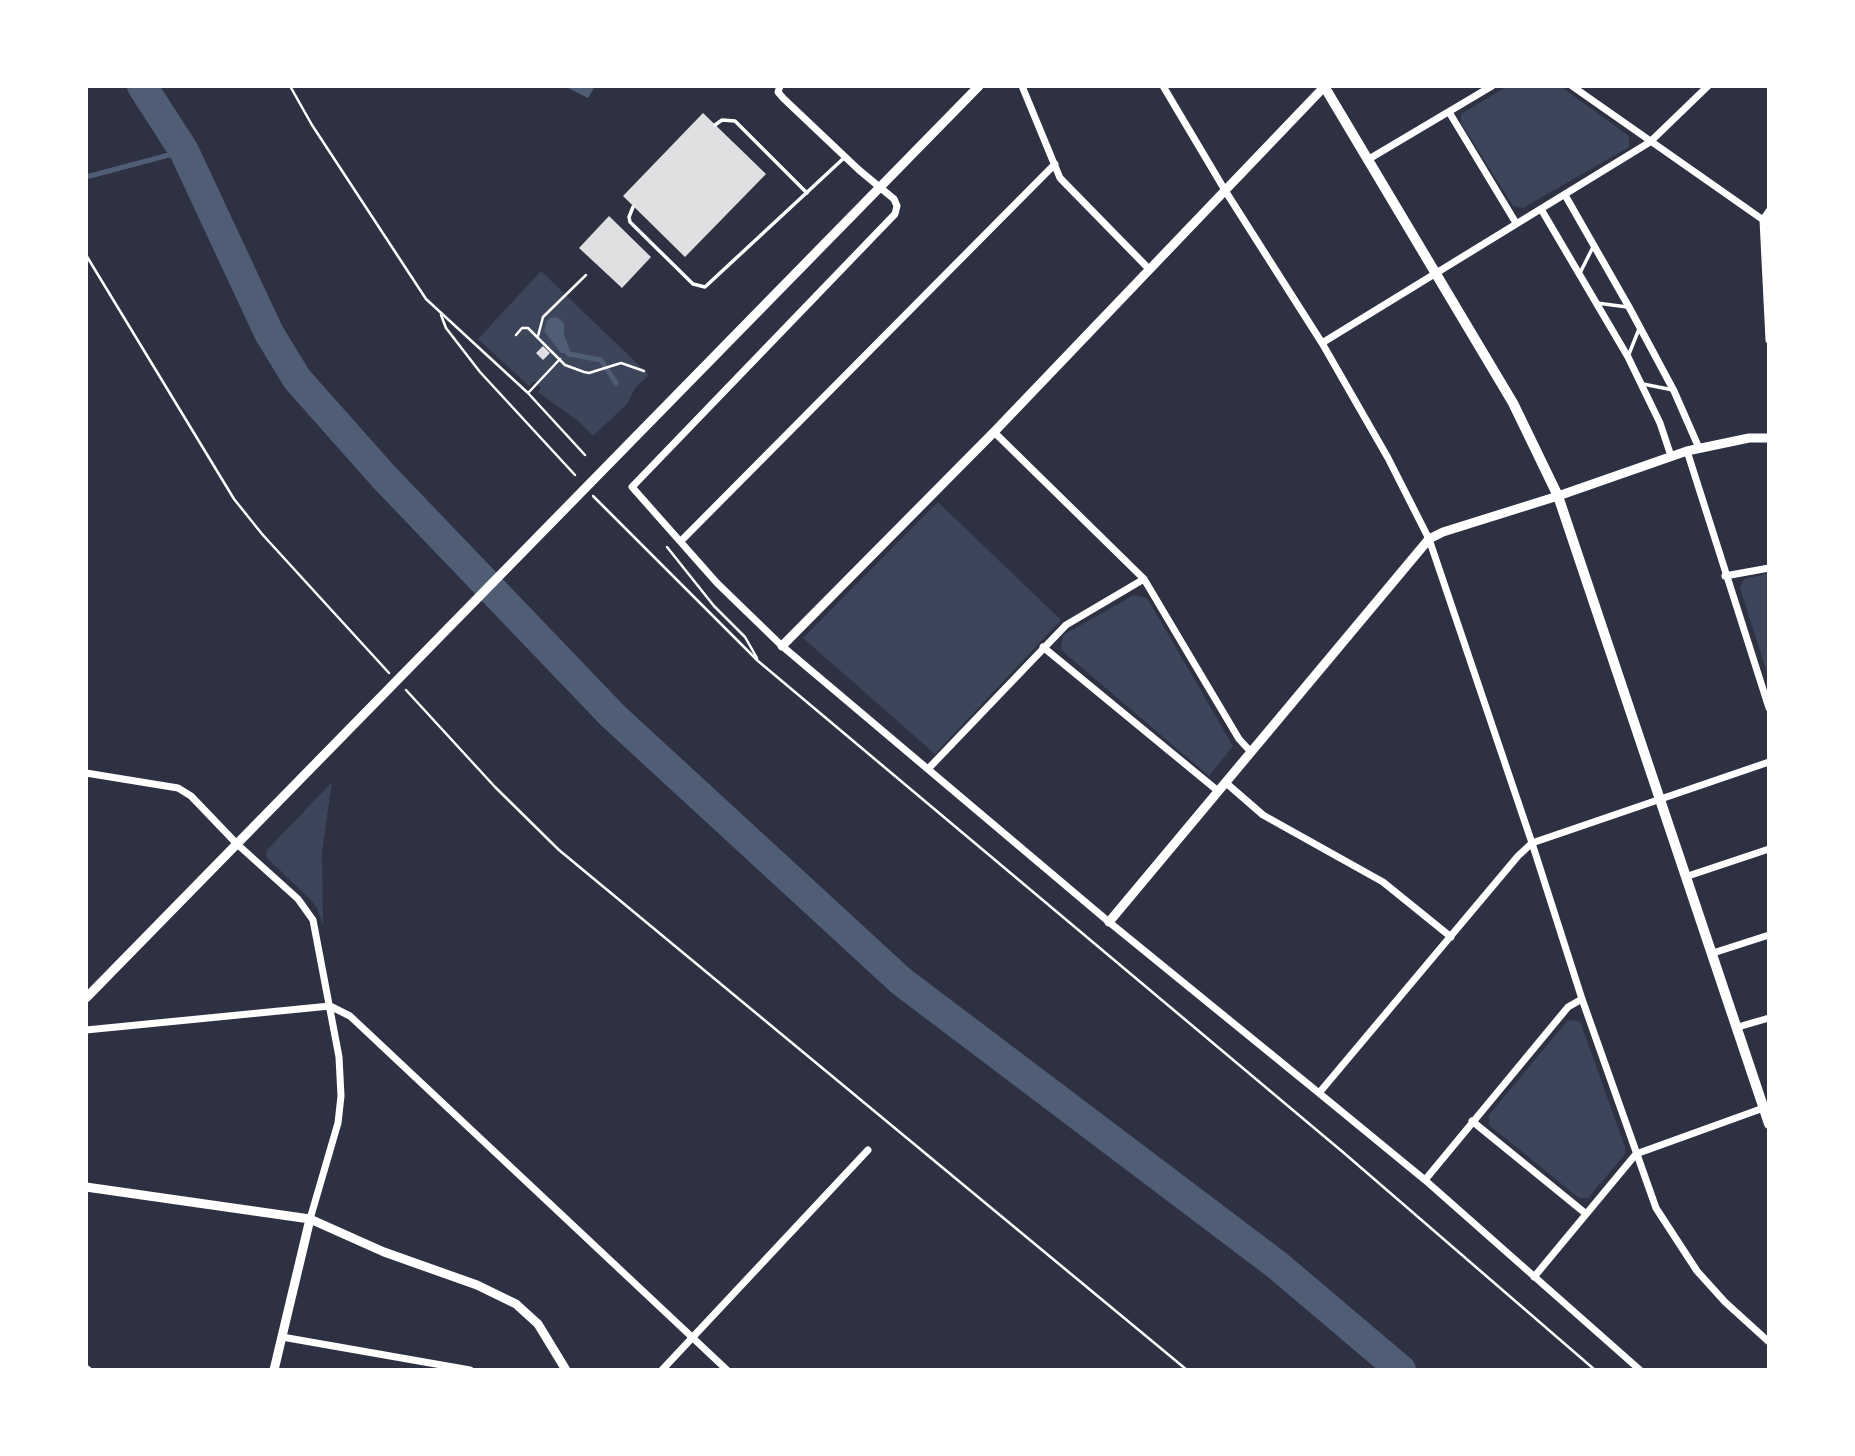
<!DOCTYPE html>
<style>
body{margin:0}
#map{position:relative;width:1855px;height:1456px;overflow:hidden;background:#2d3142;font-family:Barlow,sans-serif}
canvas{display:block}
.frame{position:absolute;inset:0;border:88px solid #fff;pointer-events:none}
</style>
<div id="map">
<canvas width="1855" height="1456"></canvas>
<div class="frame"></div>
</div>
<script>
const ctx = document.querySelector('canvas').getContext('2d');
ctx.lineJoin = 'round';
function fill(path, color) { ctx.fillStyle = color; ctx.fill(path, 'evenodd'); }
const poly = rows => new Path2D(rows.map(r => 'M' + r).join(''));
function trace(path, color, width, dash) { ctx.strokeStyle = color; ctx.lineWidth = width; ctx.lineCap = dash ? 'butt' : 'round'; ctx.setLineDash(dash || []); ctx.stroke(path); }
fill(poly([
 [1508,86,1560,86,1629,136,1629,147,1523,208,1513,206,1461,123,1461,114],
 [541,271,649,375,635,388,627,404,593,436,578,421,538,392,541,388,535,381,529,386,478,339],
 [938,502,1061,620,935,754,803,638],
 [1766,574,1769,574,1769,679,1740,588,1744,579],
 [1134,595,1147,598,1233,746,1209,776,1061,650,1063,635],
 [332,782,322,852,323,925,317,908,310,899,266,857,267,850],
 [1568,1020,1580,1021,1625,1147,1625,1154,1588,1198,1579,1198,1489,1125,1489,1115]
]), '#3c4559');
fill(poly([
 [564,86,595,86,588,98],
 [557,317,564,323,564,334,570,351,568,354,561,353,544,331,547,321,550,318]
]), '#4f5d75');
trace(poly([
 [86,177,184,151],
 [564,349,569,354,601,360,616,383]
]), '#4f5d75', 5);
trace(poly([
 [142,86,184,151,269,333,297,379,384,477,613,716,901,981,1277,1265,1401,1370]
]), '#4f5d75', 30);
fill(poly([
 [703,113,766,174,685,257,623,196],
 [609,216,651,257,622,288,579,248],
 [543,346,550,353,543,360,536,353]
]), '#e0e0e3');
trace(poly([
 [290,86,312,125,426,299,528,393,585,455],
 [86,255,234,499,262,534,389,673],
 [441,315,446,328,480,372,575,475],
 [516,335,522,328,528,328,565,365,584,372,589,373,621,363,644,371],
 [538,336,543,317,586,275],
 [529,392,560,359],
 [593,496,758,661,1344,1153,1595,1370],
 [667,547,714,606,745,637,757,658],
 [406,690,495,787,559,850,1187,1370]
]), '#fff', 2.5);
trace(poly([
 [715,125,722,120,735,121,807,193],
 [633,207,629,217,630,222,693,284,705,287,845,157],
 [1579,275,1593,247],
 [1597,303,1627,307],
 [1629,354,1639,329],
 [1643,384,1673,390]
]), '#fff', 3.5);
trace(poly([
 [780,86,778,92,783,98,859,170,894,199,897,206,895,214,632,487,717,583,782,646,1109,922,1319,1093],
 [1022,86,1060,178,1149,269],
 [1163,86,1226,192,1322,343,1388,458,1429,539,1532,843,1582,999,1656,1208,1697,1271,1725,1302,1769,1342],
 [1572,86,1769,224],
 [1449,112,1516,223],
 [1369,159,1492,86],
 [1565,195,1629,307,1674,391,1699,448],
 [1541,209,1628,357,1660,423,1671,456],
 [1769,211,1763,220,1769,340],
 [1322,343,1650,142,1708,86],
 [994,432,1144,579,1239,739,1251,752],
 [1687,451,1769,708],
 [681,541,1055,164],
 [1725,576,1769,568],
 [1043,647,1218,791],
 [928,769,1066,625,1144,579],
 [86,773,178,788,191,796,237,844,298,899,313,920,339,1057,341,1096,338,1123,310,1219],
 [1225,782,1263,815,1383,882,1451,937],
 [1688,876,1769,849],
 [1713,953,1769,935],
 [1738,1027,1769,1018],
 [86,1030,330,1006,350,1016,727,1370],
 [1472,1121,1585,1213],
 [1425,1180,1568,1007,1582,999],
 [1534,1277,1636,1154,1769,1106],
 [282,1337,470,1370],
 [662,1370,868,1150],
 [1640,1370,1425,1180,1319,1093,1518,856,1532,843,1769,762]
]), '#fff', 7);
trace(poly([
 [782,646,994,432,1325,86],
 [1109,922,1429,539,1443,532,1558,496,1687,451,1749,438,1769,438],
 [86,998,979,86],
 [86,1187,310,1219,384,1252,477,1285,516,1304,538,1324,566,1370],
 [86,1370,87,1370],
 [274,1370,310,1219]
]), '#fff', 9);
trace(poly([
 [1324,86,1513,403,1558,496,1769,1124]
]), '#fff', 10);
</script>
